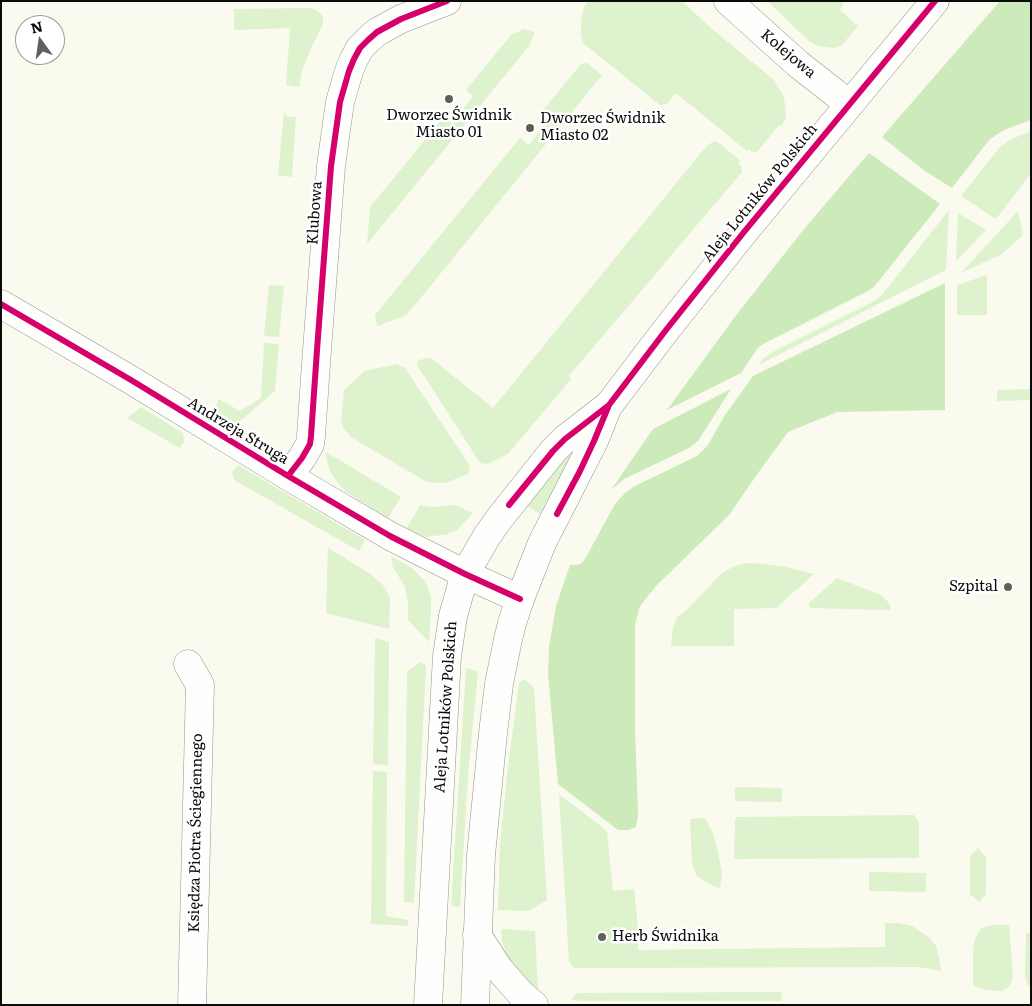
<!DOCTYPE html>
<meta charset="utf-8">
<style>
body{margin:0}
#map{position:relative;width:1032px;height:1006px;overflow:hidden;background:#fafaef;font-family:Literata,serif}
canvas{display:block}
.frame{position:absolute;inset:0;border:2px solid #0b0b0b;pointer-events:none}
.north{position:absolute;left:15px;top:15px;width:50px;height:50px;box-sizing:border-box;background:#fff;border:1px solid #9d9d9d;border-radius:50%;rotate:346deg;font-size:14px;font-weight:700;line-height:20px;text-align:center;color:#0b0b0b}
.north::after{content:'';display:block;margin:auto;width:18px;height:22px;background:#5f5f5b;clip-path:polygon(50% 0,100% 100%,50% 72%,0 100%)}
</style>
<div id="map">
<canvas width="1032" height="1006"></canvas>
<div class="frame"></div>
<div class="north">N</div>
</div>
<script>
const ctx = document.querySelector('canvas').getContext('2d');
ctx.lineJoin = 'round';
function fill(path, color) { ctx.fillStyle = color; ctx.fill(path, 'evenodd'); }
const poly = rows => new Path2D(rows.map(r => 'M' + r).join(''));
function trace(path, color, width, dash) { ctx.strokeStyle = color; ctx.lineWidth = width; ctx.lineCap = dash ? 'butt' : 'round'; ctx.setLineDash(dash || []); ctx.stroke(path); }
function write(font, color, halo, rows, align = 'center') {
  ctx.font = font + ' Literata,serif'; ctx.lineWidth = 5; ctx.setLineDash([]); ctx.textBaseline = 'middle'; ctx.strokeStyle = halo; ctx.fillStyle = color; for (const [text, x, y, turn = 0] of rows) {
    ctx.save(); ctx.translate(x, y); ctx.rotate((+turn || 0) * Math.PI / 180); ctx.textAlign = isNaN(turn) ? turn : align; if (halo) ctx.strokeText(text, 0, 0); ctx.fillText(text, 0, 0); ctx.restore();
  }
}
fill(poly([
 [588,1,682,1,712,29,774,80,783,95,785,104,786,116,784,122,781,126,779,125,757,152,752,152,749,149,747,151,676,93,667,104,660,105,583,43,581,34,581,22,584,7],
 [767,1,844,1,840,10,858,26,841,46,833,48,818,46,809,41],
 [310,8,316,10,321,14,323,18,323,24,309,53,302,71,299,87,286,85,290,28,234,30,234,9],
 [524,29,535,32,529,46,367,244,370,207,443,118,452,124,473,96,466,90,511,35],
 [587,63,602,75,415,305,407,314,399,318,377,326,375,315,520,138,529,145,551,117,543,110,581,64],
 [284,112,286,116,296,117,292,177,278,175],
 [1031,131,1031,173,996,219,961,196,1000,147,1012,139],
 [716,141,740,160,738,163,741,166,742,172,569,376,571,379,508,454,487,464,480,463,417,365,418,360,431,358,493,408,699,155,709,144],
 [949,210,946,270,758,365,764,358,773,352,871,303,882,295],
 [1018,211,1023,235,1002,254,961,273],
 [958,213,986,230,956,261],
 [987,275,987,315,957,315,957,285],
 [269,285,284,286,279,337,264,336],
 [264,343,279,344,275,391,235,425,215,413,218,399,240,411,261,398],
 [397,364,405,368,470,466,468,474,445,483,434,483,425,481,351,437,344,429,341,421,344,390,365,371],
 [1031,389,1031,400,997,401,997,390],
 [141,407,183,433,184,442,180,448,127,418],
 [326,452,401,497,388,518,346,492,337,482,330,471,327,461],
 [567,453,569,455,571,458,540,514,525,505],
 [238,465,365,540,359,551,234,480,232,472],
 [420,505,432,507,455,505,473,513,457,530,448,534,426,537,407,528],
 [328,548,369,573,383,585,390,598,389,629,326,613],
 [391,556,412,568,424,580,428,588,431,597,431,608,429,642,408,620,408,604,405,587,393,567],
 [750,563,782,566,814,574,776,608,734,609,734,646,671,646,673,627,678,616,684,613,719,576,729,569,738,565],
 [837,578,881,595,890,604,891,610,810,608,809,603],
 [375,638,389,642,388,765,373,764],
 [421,662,426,666,414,903,404,902,407,672],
 [466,668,478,671,468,776,460,907,451,906],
 [524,679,534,688,547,900,529,911,498,910,500,845,507,774,519,683],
 [373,771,387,772,386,916,408,920,408,926,371,924],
 [735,787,782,788,782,802,735,801],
 [559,794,607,831,613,891,634,889,638,927,638,950,885,947,885,923,898,923,912,926,929,937,936,946,939,958,941,971,919,967,574,968,569,961],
 [914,815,919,822,919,858,734,859,735,821,736,817],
 [705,818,713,833,718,852,722,873,720,888,709,884,697,876,692,863,690,819],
 [978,848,986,857,986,894,979,902,970,894,970,856],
 [869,872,926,873,926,892,869,891],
 [993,925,1009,925,1013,976,1012,982,1009,987,1002,991,985,990,973,985,973,949,975,939,981,928],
 [501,929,535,931,538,991,530,986,508,960,502,941],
 [1026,933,1031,933,1031,987,1027,984,1025,976],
 [781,992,782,1001,579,1001,571,1000,574,996,578,993]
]), '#ddf2cd');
fill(poly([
 [1000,1,1031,1,1031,120,1004,130,990,139,952,188,922,169,882,137],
 [869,153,940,204,874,287,866,292,763,344,757,349,741,373,667,410,734,318,804,229],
 [945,283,945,410,837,412,788,432,758,473,729,515,656,586,640,606,635,625,635,730,638,815,636,827,628,830,618,830,558,784,548,674,549,647,556,606,570,565,576,565,581,564,585,559,615,504,625,493,633,487,697,456,708,445,725,415,753,376],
 [731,389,698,441,689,448,624,479,611,490,653,429]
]), '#cceaba');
const minor = poly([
 [728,1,798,64,849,104],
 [1,304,131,380,288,476,390,536,465,574,520,599],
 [288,476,302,458,310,444,311,436,317,350,331,166,340,102,349,71,354,59,360,48,368,40,377,32,401,19,447,1],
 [188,664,200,685,192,1005],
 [477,935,499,969,521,994,534,1005]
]);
const tertiary = poly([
 [428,1005,447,656,453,616,465,574,487,536,499,519,553,451,565,439,609,405,666,330,744,232,935,1],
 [475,1005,481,855,493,733,499,684,507,644,512,623,520,599,542,543,594,441,608,406]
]);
trace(minor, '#93938e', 29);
trace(tertiary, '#93938e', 29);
trace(minor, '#fefefd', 28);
trace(tertiary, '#fefefd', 28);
trace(poly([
 [1,304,131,380,288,476,390,536,465,574,520,599],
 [288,476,302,458,310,444,311,436,317,350,331,166,340,102,349,71,354,59,360,48,368,40,377,32,401,19,447,1],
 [509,505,553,451,565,439,609,405,666,330,744,232,935,1],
 [557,514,580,471,594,441,609,405]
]), '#d6006c', 6);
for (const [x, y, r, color] of [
 [449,99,5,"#5f5f5b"],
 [530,128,5,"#5f5f5b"],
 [1008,587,5,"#5f5f5b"],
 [602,937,5,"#5f5f5b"]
]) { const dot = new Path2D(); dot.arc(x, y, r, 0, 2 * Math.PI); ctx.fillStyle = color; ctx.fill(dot); trace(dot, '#fff', 2); }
write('15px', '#0b0b0b', '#fff', [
 ["Kolejowa",788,54,40],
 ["Aleja Lotników Polskich",760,193,-51],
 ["Klubowa",315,213,-86],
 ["Andrzeja Struga",238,431,31],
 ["Aleja Lotników Polskich",446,707,-86],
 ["Księdza Piotra Ściegiennego",196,833,-89]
]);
write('15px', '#0b0b0b', '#fff', [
 ["Dworzec Świdnik",449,116,"center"],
 ["Miasto 01",449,133,"center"],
 ["Dworzec Świdnik",540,119],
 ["Miasto 02",540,136],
 ["Szpital",998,587,"right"],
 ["Herb Świdnika",612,937]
], 'left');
</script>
